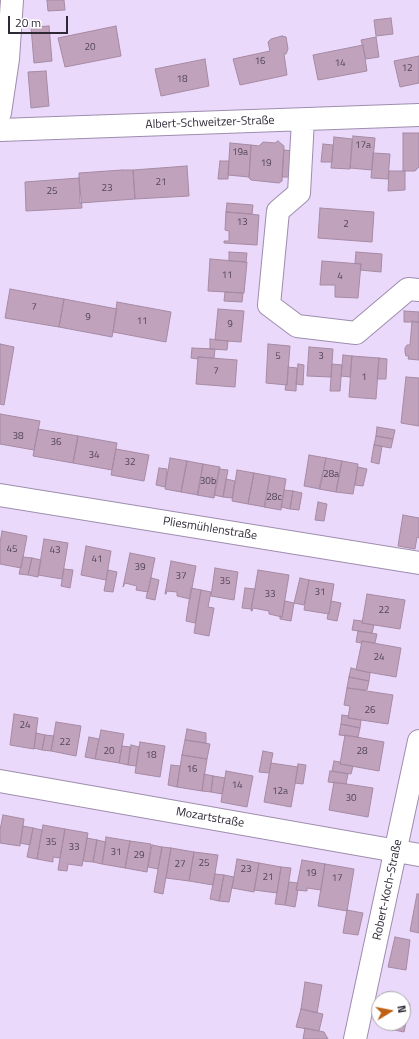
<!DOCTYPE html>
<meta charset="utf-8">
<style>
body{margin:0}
#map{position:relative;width:419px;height:1039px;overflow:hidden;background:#ead9fb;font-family:"Titillium Web",sans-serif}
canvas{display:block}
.north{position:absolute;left:371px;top:991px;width:40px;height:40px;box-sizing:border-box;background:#fff;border:1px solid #aca9ae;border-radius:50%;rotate:80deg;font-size:11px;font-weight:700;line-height:16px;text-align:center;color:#2f2835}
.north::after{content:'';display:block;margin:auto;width:14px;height:18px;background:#be6114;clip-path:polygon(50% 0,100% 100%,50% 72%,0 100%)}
.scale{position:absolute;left:8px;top:16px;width:60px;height:18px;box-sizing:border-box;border:2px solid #2f2835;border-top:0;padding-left:5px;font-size:12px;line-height:14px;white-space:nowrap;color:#2f2835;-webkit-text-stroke:3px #fff;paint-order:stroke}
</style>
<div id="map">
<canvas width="419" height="1039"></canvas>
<div class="north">N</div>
<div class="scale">20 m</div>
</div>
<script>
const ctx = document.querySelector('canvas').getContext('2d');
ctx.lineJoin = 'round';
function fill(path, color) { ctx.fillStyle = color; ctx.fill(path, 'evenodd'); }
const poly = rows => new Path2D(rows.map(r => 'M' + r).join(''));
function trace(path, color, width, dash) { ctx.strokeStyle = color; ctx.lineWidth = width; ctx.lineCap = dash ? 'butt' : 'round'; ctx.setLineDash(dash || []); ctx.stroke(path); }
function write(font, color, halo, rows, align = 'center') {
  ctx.font = font + ' "Titillium Web",sans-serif'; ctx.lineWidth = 3.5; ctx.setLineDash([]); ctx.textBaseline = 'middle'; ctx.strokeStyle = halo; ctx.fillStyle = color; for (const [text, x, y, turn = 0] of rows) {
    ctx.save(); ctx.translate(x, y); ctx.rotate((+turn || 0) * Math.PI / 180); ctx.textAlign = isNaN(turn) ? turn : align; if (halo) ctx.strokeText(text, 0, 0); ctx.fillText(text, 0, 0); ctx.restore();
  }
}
const building = poly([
 [47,0,64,0,65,10,48,11,47,0],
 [391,18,393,34,376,36,374,20,391,18],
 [49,26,52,61,34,63,31,27,49,26],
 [116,26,121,56,65,67,58,38,116,26],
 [282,36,286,37,288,49,286,54,284,54,287,75,240,85,233,59,270,51,268,42,271,39,282,36],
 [376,37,379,57,366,59,361,40,376,37],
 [363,45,367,71,318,80,313,55,363,45],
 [419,56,419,83,400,87,394,61,419,56],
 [205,59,209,86,161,96,155,69,205,59],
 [46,71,49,106,31,108,28,72,46,71],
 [403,133,419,133,419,167,415,171,403,171,403,133],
 [353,136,375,138,372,170,350,168,353,136],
 [334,137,352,139,350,169,331,168,334,137],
 [278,141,284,146,282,181,279,183,251,180,249,178,251,145,259,146,263,142,275,143,278,141],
 [230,143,251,145,249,177,228,175,230,143],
 [323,144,333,145,332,162,321,162,323,144],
 [284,150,293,151,291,177,282,177,284,150],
 [373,153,390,154,388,179,371,178,373,153],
 [220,161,229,161,228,179,218,179,220,161],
 [187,166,189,196,135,199,133,170,187,166],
 [122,170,133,170,135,199,80,203,79,173,122,170],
 [389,171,405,171,405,190,388,191,389,171],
 [79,178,82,208,26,211,25,182,79,178],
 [227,203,253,205,252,214,226,212,227,203],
 [320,208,374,212,372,242,318,238,320,208],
 [226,212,259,215,257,245,224,243,224,241,229,241,229,231,225,230,226,212],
 [229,252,247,253,246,262,229,261,229,252],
 [356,252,382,254,381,272,360,270,361,264,355,263,356,252],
 [210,259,247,262,244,293,208,291,210,259],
 [322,261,361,264,358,298,335,297,335,285,320,285,322,261],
 [10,289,64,299,59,327,5,318,10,289],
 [225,292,243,293,242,302,224,301,225,292],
 [64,299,117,309,112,337,59,327,64,299],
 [117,302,171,312,166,342,113,332,117,302],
 [218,309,244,311,241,342,215,340,218,309],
 [404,311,419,312,419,322,404,322,404,311],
 [412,321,419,322,419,360,408,359,409,356,406,356,405,352,405,348,407,345,410,345,412,321],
 [210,339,228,341,227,350,210,349,210,339],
 [0,344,14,347,4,405,0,404,0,344],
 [268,344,290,346,287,385,266,383,268,344],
 [309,347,333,349,331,377,307,376,309,347],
 [192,348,215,349,214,358,198,357,198,359,191,358,192,348],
 [343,355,352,356,350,377,341,376,343,355],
 [352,356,379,358,376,399,349,397,352,356],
 [198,357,237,360,235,387,196,384,198,357],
 [379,358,387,359,386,379,377,379,379,358],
 [298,364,304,365,303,385,296,384,298,364],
 [332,364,342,365,340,391,330,391,332,364],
 [288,367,297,368,296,391,285,390,286,384,287,385,288,367],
 [406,377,419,378,419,426,401,423,406,377],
 [0,414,40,421,34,450,0,444,0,414],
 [377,427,395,430,393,439,376,436,377,427],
 [38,429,78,436,73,463,33,456,38,429],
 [78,436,117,443,112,470,73,463,78,436],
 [376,436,393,439,391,448,374,445,376,436],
 [374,445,382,446,379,464,371,462,374,445],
 [116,449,149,455,144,481,111,475,116,449],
 [309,455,326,458,320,489,304,486,309,455],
 [170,458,187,461,181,492,165,489,170,458],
 [326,458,342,461,336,492,319,489,326,458],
 [187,461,203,464,198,495,181,492,187,461],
 [342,461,358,464,353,494,336,492,342,461],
 [203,464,220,467,214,498,197,495,203,464],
 [358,467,367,469,363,486,355,485,358,467],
 [159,468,167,469,165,487,156,485,159,468],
 [219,469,228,470,223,497,214,495,219,469],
 [237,470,254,473,248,504,232,501,237,470],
 [254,473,270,476,265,507,248,504,254,473],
 [270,476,286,479,281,510,264,507,270,476],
 [226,479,235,481,232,498,223,497,226,479],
 [284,490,293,491,290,509,281,507,284,490],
 [293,491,302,493,299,510,290,509,293,491],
 [318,502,327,504,324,521,315,520,318,502],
 [403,515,419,518,419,538,417,537,415,549,398,546,403,515],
 [2,531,27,536,21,568,0,564,0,543,2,531],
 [44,539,68,543,62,579,38,575,44,539],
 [86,546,111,551,106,580,81,575,86,546],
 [130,553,155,558,148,592,136,590,137,586,125,583,123,587,130,553],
 [23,557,32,558,28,575,19,574,23,557],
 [32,558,41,560,38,577,28,575,32,558],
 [171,561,196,566,190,599,177,596,177,592,167,591,166,594,165,594,171,561],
 [215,568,238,572,234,600,211,596,215,568],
 [64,569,73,570,70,588,61,586,64,569],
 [108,570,117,572,113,592,104,591,108,570],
 [258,570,289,575,282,617,269,614,269,611,253,608,252,611,251,611,258,570],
 [151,578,159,580,155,600,146,598,151,578],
 [300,578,309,580,304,605,294,603,300,578],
 [309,580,334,584,329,614,304,610,309,580],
 [191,588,201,590,195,623,186,621,191,588],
 [245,588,255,589,251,609,242,608,245,588],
 [201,590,211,592,208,607,214,608,209,636,194,633,201,590],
 [367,594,405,600,400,629,362,623,367,594],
 [285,601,294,603,291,621,280,619,280,616,282,617,285,601],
 [331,601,341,603,337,621,327,619,328,614,329,614,331,601],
 [354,620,362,621,362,623,374,625,372,633,352,630,354,620],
 [358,631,377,634,375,643,362,641,361,643,356,642,358,631],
 [362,641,401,648,396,677,356,670,362,641],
 [351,668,370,673,369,681,349,677,351,668],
 [349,677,369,681,367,690,347,688,349,677],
 [347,688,393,695,388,724,348,718,350,706,344,705,347,688],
 [14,714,38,718,34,749,10,745,14,714],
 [342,715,349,716,348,718,361,720,360,728,341,724,342,715],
 [56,722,81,726,76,756,51,751,56,722],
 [341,724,360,728,358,737,339,735,341,724],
 [187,729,206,733,206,743,185,740,187,729],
 [101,730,124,734,119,763,95,759,101,730],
 [36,733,45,735,42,750,34,748,36,733],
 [45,735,54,736,51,751,42,750,45,735],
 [345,735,384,742,379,771,340,764,345,735],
 [89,737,99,739,95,759,85,757,89,737],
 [185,740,210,744,207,759,182,755,185,740],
 [140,742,165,746,160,777,135,773,140,742],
 [131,745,139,747,136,766,128,765,131,745],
 [122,746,130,747,128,765,119,763,122,746],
 [263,751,273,753,269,773,259,772,263,751],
 [182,755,207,759,202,791,177,787,182,755],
 [334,761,340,762,340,764,353,766,351,774,332,771,334,761],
 [271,763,298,767,291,807,264,802,271,763],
 [298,764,306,765,303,784,295,783,298,764],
 [171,765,180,766,177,787,168,785,171,765],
 [226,771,253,776,247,807,221,802,226,771],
 [330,771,348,774,346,784,328,782,330,771],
 [204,774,213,776,211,792,202,791,204,774],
 [213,776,225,778,222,794,211,792,213,776],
 [334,782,373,788,368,817,329,810,334,782],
 [3,815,24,819,20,846,0,843,0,830,3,815],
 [43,825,65,829,60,858,53,857,53,862,37,859,43,825],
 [23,826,33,828,30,845,20,843,23,826],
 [33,828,42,830,37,859,27,857,33,828],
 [65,829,88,833,82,866,68,864,67,871,58,870,65,829],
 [106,837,130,841,125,868,102,864,106,837],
 [87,838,97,840,93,862,83,861,87,838],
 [97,840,106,842,102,864,93,862,97,840],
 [130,841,151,844,147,872,125,868,130,841],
 [152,845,162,847,158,869,148,867,152,845],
 [162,847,171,848,163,894,154,892,162,847],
 [171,848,194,852,189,881,166,878,171,848],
 [194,852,218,855,213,885,189,881,194,852],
 [237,859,259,863,254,892,232,888,237,859],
 [302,860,325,864,321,890,307,888,307,891,296,890,302,860],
 [259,863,281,867,277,893,254,890,259,863],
 [325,864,354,869,347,911,318,906,325,864],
 [281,867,291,868,285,905,275,904,281,867],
 [215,874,224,875,219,901,210,899,215,874],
 [224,875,234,877,229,902,219,901,224,875],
 [289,882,298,883,296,890,298,890,295,907,285,905,289,882],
 [417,894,419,894,419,933,410,931,417,894],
 [347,910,363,913,358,935,343,933,347,910],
 [395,937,410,940,406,970,388,967,395,937],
 [305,982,322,985,317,1013,301,1009,305,982],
 [403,1002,410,1004,404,1032,390,1029,391,1023,403,1023,403,1002],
 [301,1009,323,1014,319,1031,296,1027,301,1009],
 [305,1028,324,1032,328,1039,303,1039,305,1028]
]);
fill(building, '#c0a2bd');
trace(building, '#a68aa4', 1);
const minor = poly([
 [0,113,8,59,12,0],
 [303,120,299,193,278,211,269,305,297,326,356,333,408,289,419,290],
 [0,130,419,115],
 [0,495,419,563],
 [0,781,419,855],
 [355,1039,419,741]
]);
trace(minor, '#9e8dad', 24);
trace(minor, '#fff', 22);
write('10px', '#534657', null, [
 ["20",90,48],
 ["16",260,62],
 ["14",340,64],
 ["12",407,69],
 ["18",182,80],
 ["17a",363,146],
 ["19a",240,153],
 ["19",266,164],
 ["21",161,183],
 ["23",107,189],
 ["25",52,192],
 ["13",242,223],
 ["2",346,225],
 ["11",227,276],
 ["4",340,277],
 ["7",34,308],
 ["9",88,318],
 ["11",142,322],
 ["9",230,325],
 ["5",278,357],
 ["3",321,357],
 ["7",216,372],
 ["1",364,378],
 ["38",18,437],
 ["36",56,443],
 ["34",94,456],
 ["32",130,463],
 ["28a",331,475],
 ["30b",208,482],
 ["28c",274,498],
 ["45",12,550],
 ["43",55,551],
 ["41",97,560],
 ["39",140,568],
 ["37",181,577],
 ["35",225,582],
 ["31",320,593],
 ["33",270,595],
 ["22",384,611],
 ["24",379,658],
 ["26",370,711],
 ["24",25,726],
 ["22",65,743],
 ["20",109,752],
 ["28",362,752],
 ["18",151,756],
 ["16",192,770],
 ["14",237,786],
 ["12a",280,792],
 ["30",351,799],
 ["35",51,843],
 ["33",74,848],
 ["31",116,853],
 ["29",139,856],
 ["25",204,864],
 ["27",180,865],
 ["23",246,870],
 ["19",311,874],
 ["21",268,878],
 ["17",337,879]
]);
write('12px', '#2f2835', '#fff', [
 ["Albert-Schweitzer-Straße",210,123,-2],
 ["Pliesmühlenstraße",210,529,9],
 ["Mozartstraße",210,818,10],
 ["Robert-Koch-Straße",388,890,-78]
]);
</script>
